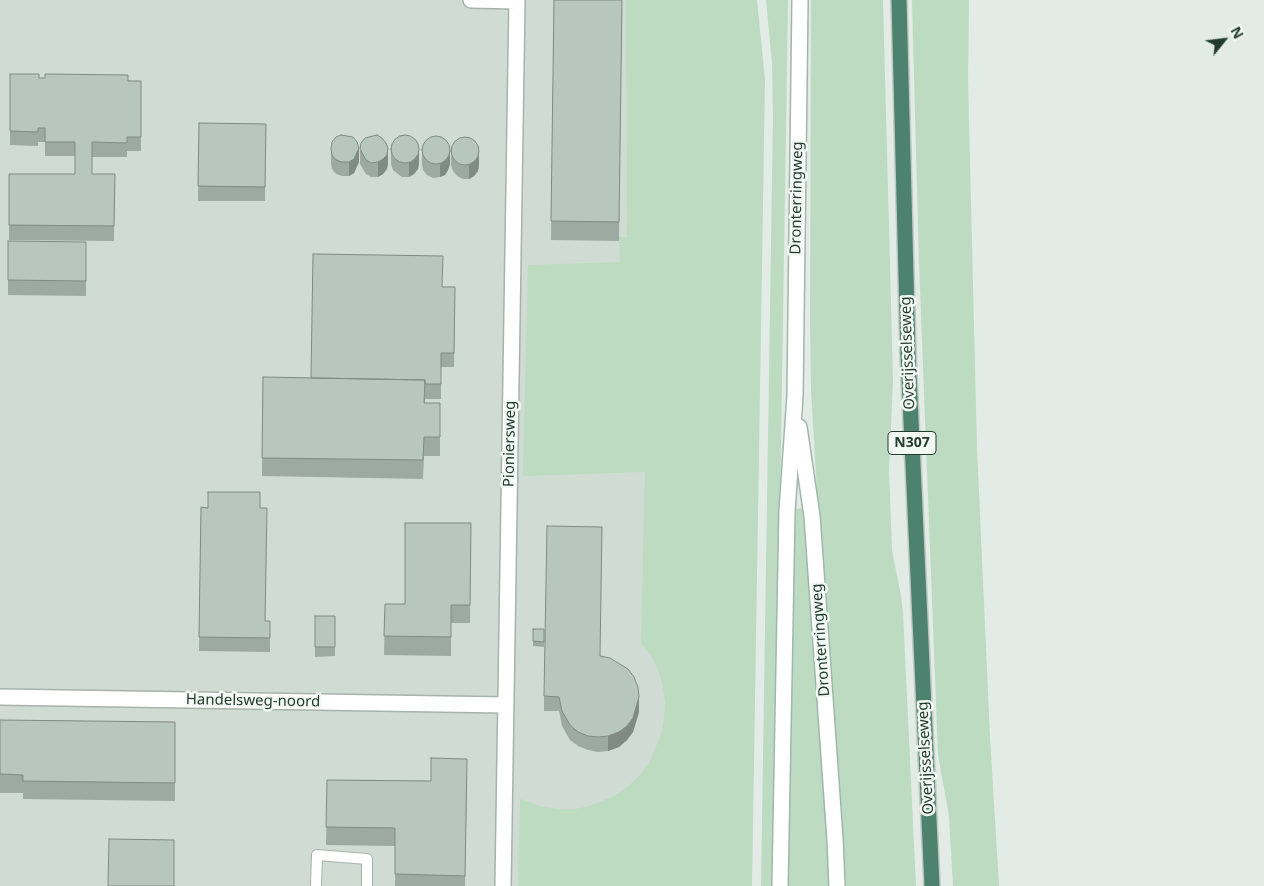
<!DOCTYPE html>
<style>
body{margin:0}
#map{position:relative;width:1264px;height:886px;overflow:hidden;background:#e2ebe6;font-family:"Noto Sans",sans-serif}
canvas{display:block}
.north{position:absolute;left:1199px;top:15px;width:50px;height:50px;-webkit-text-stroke:4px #f2f8f4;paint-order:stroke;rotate:61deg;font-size:14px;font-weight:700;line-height:20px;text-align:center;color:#233b31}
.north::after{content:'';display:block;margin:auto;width:18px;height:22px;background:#233b31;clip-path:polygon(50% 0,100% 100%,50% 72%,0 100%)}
</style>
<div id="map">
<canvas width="1264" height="886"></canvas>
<div class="north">N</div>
</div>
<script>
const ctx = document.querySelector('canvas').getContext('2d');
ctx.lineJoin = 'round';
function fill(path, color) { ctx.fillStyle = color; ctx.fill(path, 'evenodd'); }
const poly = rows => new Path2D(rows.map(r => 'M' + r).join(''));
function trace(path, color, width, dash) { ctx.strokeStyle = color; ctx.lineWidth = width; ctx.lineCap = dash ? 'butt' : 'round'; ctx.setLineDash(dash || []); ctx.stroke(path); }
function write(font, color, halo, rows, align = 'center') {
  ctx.font = font + ' "Noto Sans",sans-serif'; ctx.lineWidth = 5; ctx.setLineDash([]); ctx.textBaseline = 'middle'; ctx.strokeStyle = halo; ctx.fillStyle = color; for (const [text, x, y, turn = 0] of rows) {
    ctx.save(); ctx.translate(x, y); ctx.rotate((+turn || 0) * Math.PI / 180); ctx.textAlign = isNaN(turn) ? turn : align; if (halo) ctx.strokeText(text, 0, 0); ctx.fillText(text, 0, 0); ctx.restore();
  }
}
fill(poly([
 [0,0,754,0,704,886,0,886]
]), '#d0dbd4');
fill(poly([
 [626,0,757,0,765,80,752,886,518,886,520,799,543,807,559,809,575,809,590,806,612,797,626,788,638,777,648,765,661,735,664,719,665,703,663,687,659,672,652,657,641,643,645,472,523,476,528,265,620,262,619,237,627,237],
 [766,0,788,0,774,886,761,886,773,117,772,63],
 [811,0,883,0,893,380,889,470,892,550,901,596,903,613,916,886,846,886,839,770,823,592,811,390,810,320],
 [912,0,969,0,968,80,977,448,990,737,999,886,953,886,949,816,938,755,919,263],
 [803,508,824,778,830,886,788,886,794,509]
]), '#bcdbc0');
const service = poly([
 [316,886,317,855,367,859,367,886]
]);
const minor = poly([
 [471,0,517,1],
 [0,697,506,705],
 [503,886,517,0]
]);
const secondary = poly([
 [799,427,812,516,835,839,837,886],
 [780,886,787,511,795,396,800,0]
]);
const trunk = poly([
 [899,0,908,354,932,886]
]);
trace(service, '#a5b3ac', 12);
trace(minor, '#a5b3ac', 18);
trace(secondary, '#a1b6ac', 18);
trace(trunk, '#c1c8c5', 18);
trace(service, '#fff', 10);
trace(minor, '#fff', 15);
trace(secondary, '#fff', 15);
trace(trunk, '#4c826f', 15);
fill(poly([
 [554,0,622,0,619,241,551,240],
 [10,74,39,78,141,81,141,151,127,151,127,157,92,157,92,174,115,174,114,241,9,240,9,225,75,174,75,156,45,156,45,142,38,142,38,146,10,145],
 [199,123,266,124,265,201,198,201],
 [331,149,359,162,354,173,349,176,342,176,336,174,332,169,331,163],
 [360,149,388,163,387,169,383,174,378,177,371,177,366,174,360,164],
 [391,149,419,163,418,169,414,174,409,177,402,177,393,170,391,164],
 [422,150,450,164,448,170,445,175,440,177,433,178,427,175,423,170,422,164],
 [451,151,479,165,478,171,474,176,469,179,463,179,457,176,453,171,451,165],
 [8,241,86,242,86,296,8,295],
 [443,287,455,287,454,367,441,367,441,399,425,399,425,403,440,403,440,456,424,456,423,479,262,476,263,377,311,378],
 [201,507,260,508,265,621,270,621,270,652,199,651],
 [471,523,470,623,451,623,451,656,384,655,385,604,405,604],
 [315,616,335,616,335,656,315,657],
 [533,629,544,629,544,647,533,646],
 [600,656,639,712,633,732,627,740,619,747,608,751,598,752,588,750,578,746,570,740,562,726,559,711,544,711,544,696],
 [0,720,175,722,175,801,23,799,23,793,0,793],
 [467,777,465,886,395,886,395,846,326,845,327,780,431,781]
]), '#9daaa3');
fill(poly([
 [359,148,359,162,354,173,349,176,349,162],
 [388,148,388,163,387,169,383,174,378,177,378,162],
 [419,149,419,163,418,169,414,174,409,177,409,163],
 [450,149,450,164,448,170,445,175,440,177,440,163],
 [479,150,479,165,478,171,474,176,469,179,469,164],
 [639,697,639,712,633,732,627,740,619,747,608,751,608,736]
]), '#808b85');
const building = poly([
 [554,0,622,0,619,222,551,221,554,0],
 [10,74,39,74,39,78,45,78,45,74,128,75,128,81,141,81,141,137,127,137,127,143,92,142,92,174,115,174,114,226,9,225,9,174,75,174,75,142,45,142,45,128,38,128,38,132,10,131,10,74],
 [199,123,266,124,265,187,198,186,199,123],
 [341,135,353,137,357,142,359,148,354,159,349,162,342,162,336,160,332,155,331,149,332,142,336,137,341,135],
 [377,135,382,138,386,143,388,148,387,155,383,159,378,162,371,163,366,160,360,149,361,143,365,138,377,135],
 '391 149a14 14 0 1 1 28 0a14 14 0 1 1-28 0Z',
 '422 150a14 14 0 1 1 28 0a14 14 0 1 1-28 0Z',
 '451 151a14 14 0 1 1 28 0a14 14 0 1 1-28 0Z',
 [8,241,86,242,86,281,8,280,8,241],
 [313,254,443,256,442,287,455,287,454,353,441,353,441,384,425,384,425,380,311,378,313,254],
 [263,377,425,380,424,403,440,403,440,437,424,437,423,460,262,458,263,377],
 [208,492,260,492,260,508,267,508,265,621,270,621,270,638,199,637,201,507,208,508,208,492],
 [405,523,471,523,470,605,451,605,451,637,384,636,385,604,405,604,405,523],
 [547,526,602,527,600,656,610,658,628,669,634,677,638,687,639,697,633,718,627,726,619,732,608,736,598,737,588,736,578,732,570,725,562,711,559,697,544,696,547,526],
 [315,616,335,616,335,647,315,647,315,616],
 [533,629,544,629,544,642,533,641,533,629],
 [0,720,175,722,175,783,23,781,23,775,0,774,0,720],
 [431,758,467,759,465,876,395,874,395,828,326,827,327,780,431,781,431,758],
 [109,839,174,840,174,886,108,886,109,839]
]);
fill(building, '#b7c6be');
trace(building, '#808b85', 1);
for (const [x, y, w] of [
 [912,443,48]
]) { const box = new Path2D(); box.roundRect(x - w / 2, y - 11.5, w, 23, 4); ctx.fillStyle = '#f2f8f4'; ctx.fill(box); trace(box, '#233b31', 1); }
write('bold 14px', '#233b31', null, [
 ["N307",912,443]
]);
write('15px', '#233b31', '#f2f8f4', [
 ["Dronterringweg",797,198,-89],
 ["Overijsselseweg",908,353,-92],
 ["Pioniersweg",510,444,-89],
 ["Dronterringweg",821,640,-94],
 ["Handelsweg-noord",253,701,1],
 ["Overijsselseweg",926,758,-93]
]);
</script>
